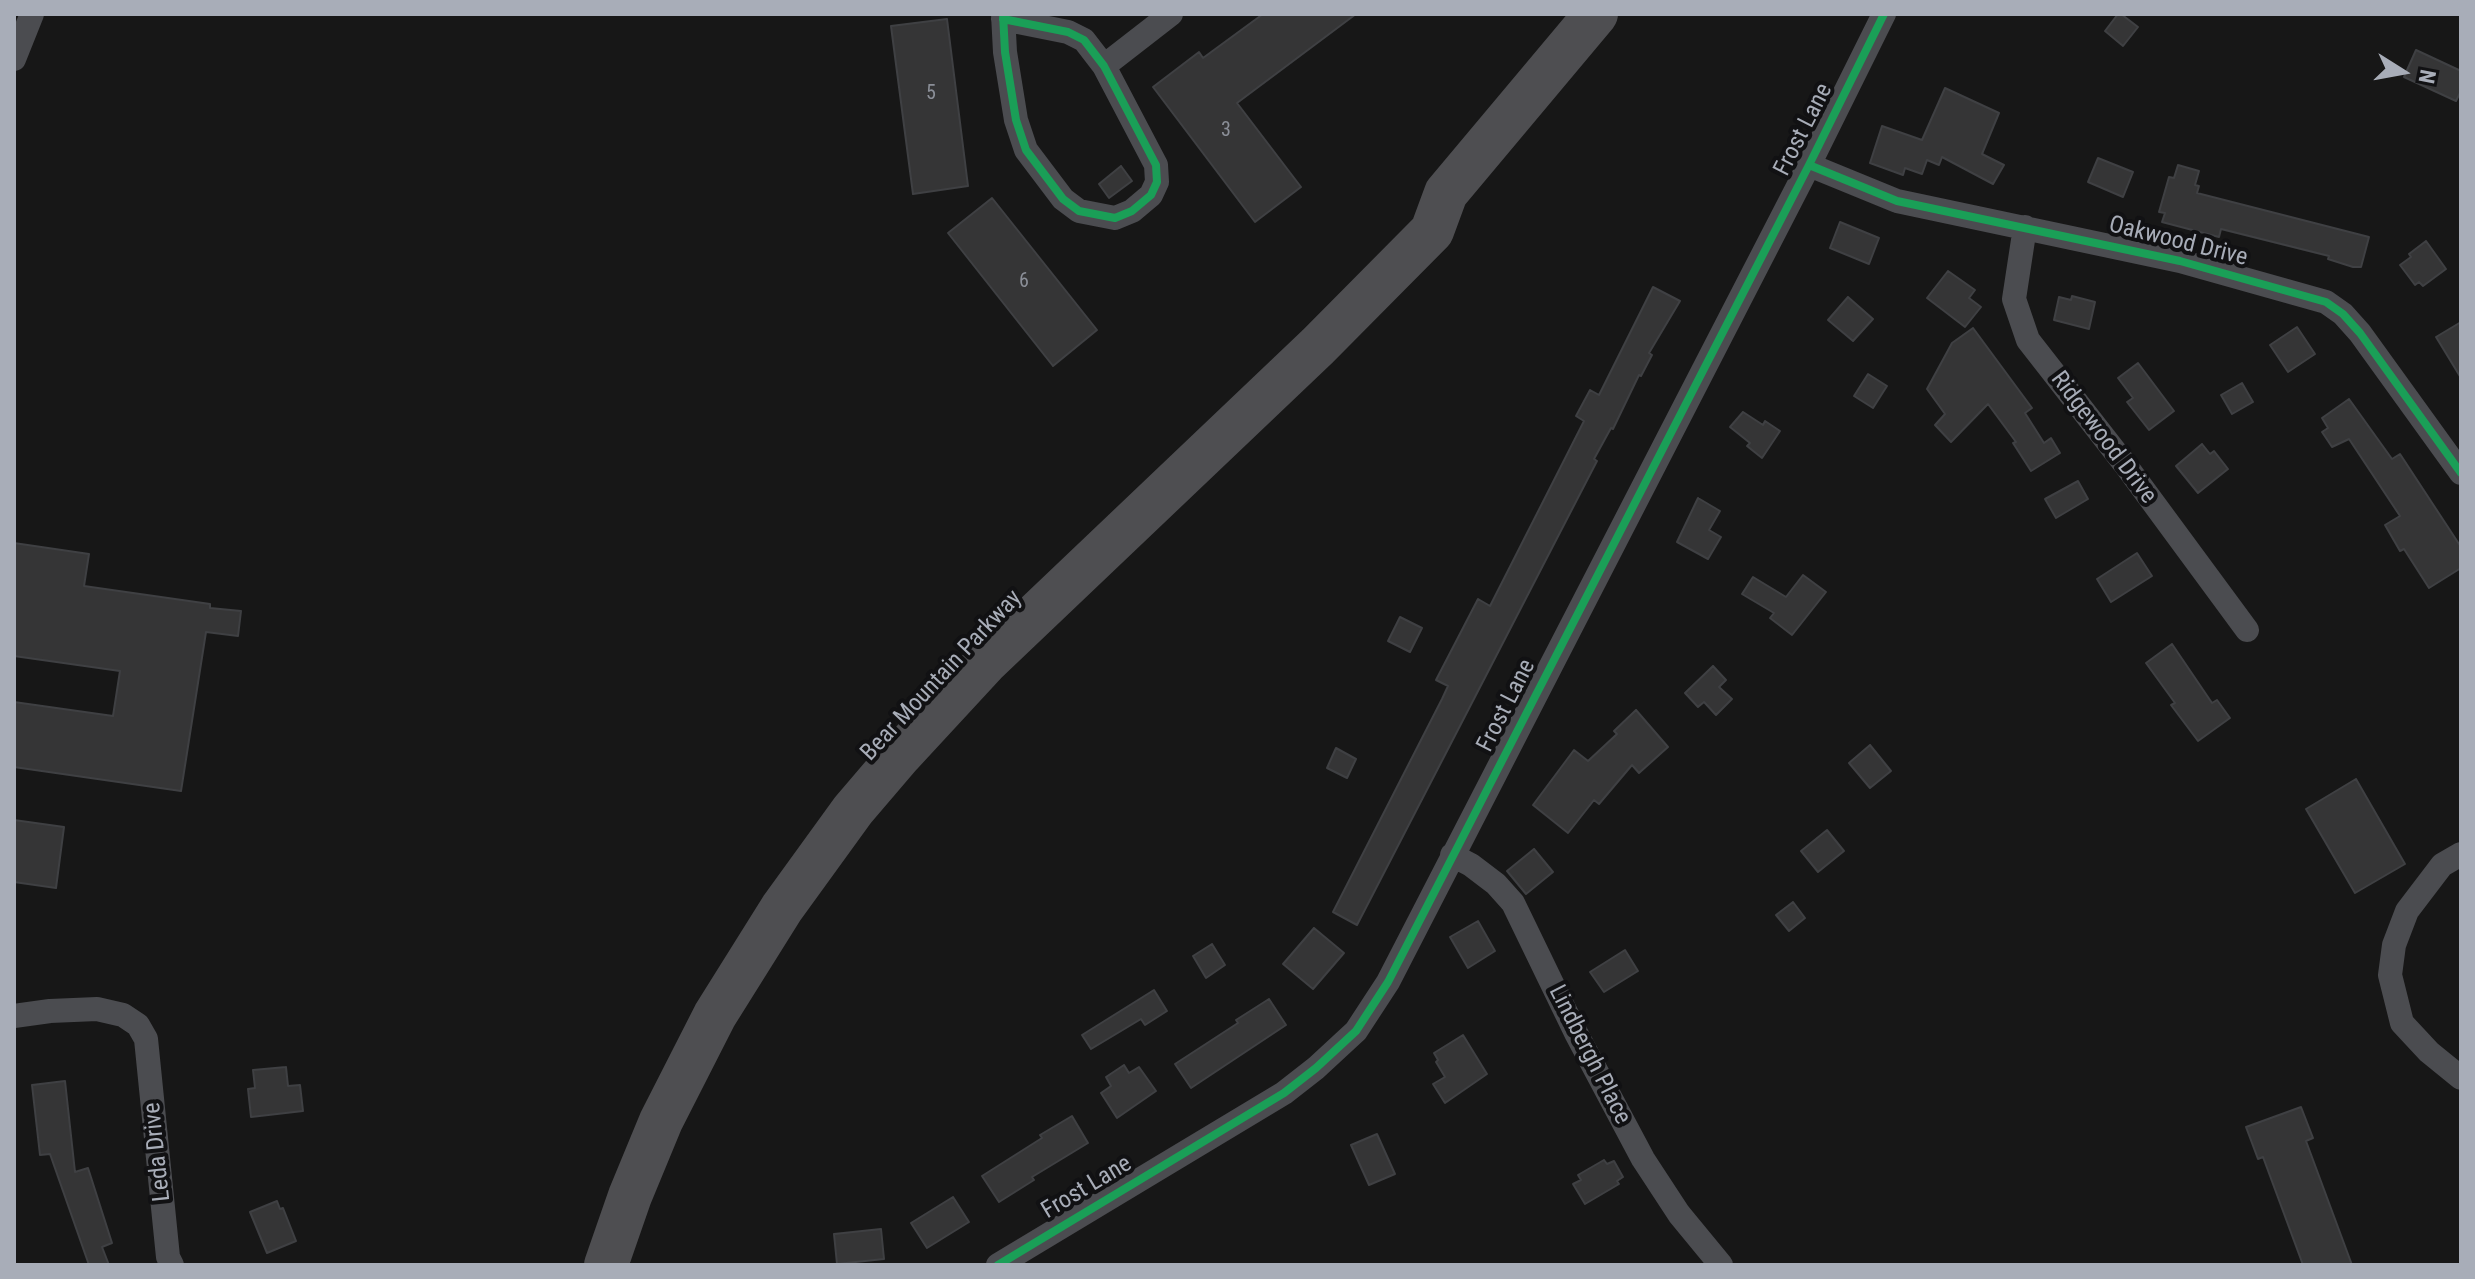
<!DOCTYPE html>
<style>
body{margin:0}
#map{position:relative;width:2475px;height:1279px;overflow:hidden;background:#171717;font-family:"Roboto Condensed",sans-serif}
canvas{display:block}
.frame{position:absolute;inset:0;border:16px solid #a8adb8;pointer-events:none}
.north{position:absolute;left:2363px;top:32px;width:80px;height:80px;-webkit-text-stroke:6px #111113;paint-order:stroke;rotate:101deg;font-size:22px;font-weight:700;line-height:32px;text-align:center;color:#a8adb8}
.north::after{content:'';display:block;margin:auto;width:28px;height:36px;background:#a8adb8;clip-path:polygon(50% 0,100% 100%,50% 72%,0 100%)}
</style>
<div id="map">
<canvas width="2475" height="1279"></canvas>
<div class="frame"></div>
<div class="north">N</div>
</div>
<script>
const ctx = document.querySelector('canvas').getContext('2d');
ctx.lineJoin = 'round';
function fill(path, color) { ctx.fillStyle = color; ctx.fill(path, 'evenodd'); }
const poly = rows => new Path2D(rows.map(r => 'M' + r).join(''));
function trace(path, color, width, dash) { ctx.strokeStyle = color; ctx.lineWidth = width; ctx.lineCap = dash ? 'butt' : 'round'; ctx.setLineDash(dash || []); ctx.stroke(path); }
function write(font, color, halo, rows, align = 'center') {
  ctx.font = font + ' "Roboto Condensed",sans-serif'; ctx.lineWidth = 8; ctx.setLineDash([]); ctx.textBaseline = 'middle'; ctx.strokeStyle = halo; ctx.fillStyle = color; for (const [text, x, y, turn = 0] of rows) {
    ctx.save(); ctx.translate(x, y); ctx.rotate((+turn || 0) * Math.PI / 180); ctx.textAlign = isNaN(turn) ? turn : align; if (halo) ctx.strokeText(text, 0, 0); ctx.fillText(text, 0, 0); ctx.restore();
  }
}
const building = poly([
 [1263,14,1356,14,1237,103,1301,187,1255,222,1153,87,1199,52,1203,58,1263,14],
 [2118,14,2121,14,2138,27,2123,46,2105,31,2118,14],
 [947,19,968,186,913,194,891,26,947,19],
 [2416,50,2461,71,2461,91,2456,101,2404,77,2416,50],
 [1945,88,1999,113,1982,154,2004,165,1993,184,1942,157,1939,165,1927,160,1922,174,1905,168,1903,175,1870,163,1882,126,1922,140,1945,88],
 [2098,158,2133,172,2123,197,2088,182,2098,158],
 [2178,165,2199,171,2195,185,2199,186,2197,193,2369,237,2361,267,2353,267,2328,259,2329,256,2221,229,2219,237,2162,222,2165,213,2159,212,2169,177,2174,178,2178,165],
 [1121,166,1132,181,1109,198,1099,184,1121,166],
 [992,198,1097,330,1053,366,948,233,992,198],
 [1840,222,1879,238,1869,264,1830,248,1840,222],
 [2426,241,2446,269,2423,286,2419,282,2415,285,2400,265,2411,257,2409,254,2426,241],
 [1948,271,1975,290,1969,298,1981,307,1965,327,1927,298,1948,271],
 [1653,287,1680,301,1649,353,1652,355,1641,376,1639,375,1613,429,1611,428,1594,459,1597,461,1357,925,1333,912,1442,699,1448,686,1436,680,1478,599,1490,606,1584,421,1576,416,1590,390,1599,395,1653,287],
 [2072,296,2095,302,2089,329,2054,320,2059,297,2071,300,2072,296],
 [1848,297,1873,319,1853,341,1828,320,1848,297],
 [2461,322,2461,378,2436,337,2461,322],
 [2297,327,2315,354,2288,372,2270,345,2297,327],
 [1973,328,2032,408,2025,413,2044,443,2051,438,2060,453,2031,471,2013,443,2016,442,1988,404,1951,442,1935,425,1945,414,1927,389,1952,343,1973,328],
 [2138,363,2174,411,2149,430,2127,402,2133,398,2118,378,2138,363],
 [1868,374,1887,386,1873,408,1854,396,1868,374],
 [2242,383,2253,402,2232,414,2221,395,2242,383],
 [2349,399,2392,459,2400,454,2461,547,2461,568,2429,588,2404,549,2400,551,2385,525,2400,516,2349,439,2332,447,2322,432,2328,428,2322,418,2349,399],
 [1743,412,1763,425,1765,421,1780,431,1762,458,1747,446,1750,443,1730,427,1743,412],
 [2202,444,2210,454,2214,451,2228,469,2198,493,2176,466,2202,444],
 [2078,481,2088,499,2056,518,2045,499,2078,481],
 [1698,498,1720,511,1709,530,1721,537,1708,559,1677,542,1698,498],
 [14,543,89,554,84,586,210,604,210,608,241,611,238,636,206,632,181,791,14,767,14,702,113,716,120,671,14,656,14,543],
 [2137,553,2152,576,2111,602,2097,579,2137,553],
 [1803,575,1826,592,1792,635,1770,618,1774,613,1742,594,1753,577,1786,597,1803,575],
 [1400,617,1422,628,1410,652,1388,641,1400,617],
 [2172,644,2212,703,2217,700,2230,718,2198,741,2171,705,2175,703,2146,663,2172,644],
 [1713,666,1726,680,1719,687,1732,699,1716,715,1704,702,1698,707,1685,693,1713,666],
 [1636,710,1668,747,1639,773,1632,765,1599,804,1594,800,1568,833,1533,805,1574,750,1588,761,1617,734,1614,731,1636,710],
 [1870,745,1891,771,1870,788,1849,763,1870,745],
 [1336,748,1356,759,1347,778,1327,768,1336,748],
 [2356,779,2405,864,2355,893,2306,809,2356,779],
 [14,820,64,827,56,888,14,882,14,820],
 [1827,830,1844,851,1818,872,1801,851,1827,830],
 [1534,849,1553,872,1526,894,1507,871,1534,849],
 [1793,902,1805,918,1789,931,1776,915,1793,902],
 [1478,921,1495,951,1468,968,1450,937,1478,921],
 [1314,928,1344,953,1313,989,1283,964,1314,928],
 [1212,944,1225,965,1206,978,1193,956,1212,944],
 [1625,950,1638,971,1604,992,1590,972,1625,950],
 [1154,990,1167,1011,1145,1025,1141,1019,1091,1049,1082,1035,1154,990],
 [1269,999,1286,1025,1191,1088,1175,1064,1238,1023,1236,1020,1269,999],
 [1463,1035,1487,1074,1445,1103,1433,1084,1445,1077,1436,1062,1438,1060,1434,1053,1463,1035],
 [1124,1065,1129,1073,1139,1067,1156,1091,1117,1118,1101,1093,1111,1086,1106,1077,1124,1065],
 [286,1067,288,1086,300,1085,303,1111,251,1117,248,1089,255,1088,253,1070,286,1067],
 [65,1081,75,1172,88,1168,112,1243,102,1247,109,1265,89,1265,50,1154,40,1155,32,1085,65,1081],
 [2301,1107,2313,1138,2306,1141,2352,1265,2303,1265,2263,1157,2258,1159,2246,1127,2301,1107],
 [1072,1116,1088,1143,1032,1177,1034,1180,999,1202,982,1176,1042,1138,1040,1135,1072,1116],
 [1377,1134,1395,1174,1369,1185,1351,1145,1377,1134],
 [1604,1160,1607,1164,1614,1161,1623,1177,1617,1181,1619,1184,1585,1204,1573,1184,1581,1180,1578,1175,1604,1160],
 [953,1197,969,1222,927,1248,911,1223,953,1197],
 [277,1201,280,1209,283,1208,296,1241,267,1253,250,1212,277,1201],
 [881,1229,884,1259,837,1264,834,1234,881,1229]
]);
fill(building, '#353536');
trace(building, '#3f4043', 2);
trace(poly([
 [1003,14,1005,52,1016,120,1026,150,1063,199,1079,211,1115,218,1132,211,1151,195,1157,182,1156,165,1104,66,1084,40,1068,32,1003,19],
 [14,59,32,14],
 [1104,66,1171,14],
 [1809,165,1897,201,2180,261,2326,302,2343,314,2360,333,2461,473],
 [2025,227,2014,299,2028,340,2124,463,2247,630],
 [2461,854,2442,865,2407,911,2394,945,2390,975,2402,1023,2429,1052,2461,1078],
 [1452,855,1471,865,1496,884,1513,903,1576,1033,1643,1159,1679,1214,1721,1265],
 [14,1016,50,1011,97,1009,123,1015,138,1025,146,1039,168,1257,172,1265],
 [998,1265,1284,1093,1316,1068,1356,1031,1388,982,1809,165,1884,14]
]), '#4b4c50', 24);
trace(poly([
 [606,1265,630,1196,661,1121,715,1015,782,908,853,810,900,755,986,662,1318,346,1432,231,1446,193,1596,14]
]), '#4e4e51', 44);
trace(poly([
 [1003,14,1005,52,1016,120,1026,150,1063,199,1079,211,1115,218,1132,211,1151,195,1157,182,1156,165,1104,66,1084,40,1068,32,1003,19],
 [1809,165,1897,201,2180,261,2326,302,2343,314,2360,333,2461,473],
 [998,1265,1284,1093,1316,1068,1356,1031,1388,982,1809,165,1884,14]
]), '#1a9f57', 8);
write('20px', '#8b8f98', null, [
 ["5",931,94],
 ["3",1226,131],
 ["6",1024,282]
]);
write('24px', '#a8adb8', '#111113', [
 ["Frost Lane",1804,130,-63],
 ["Oakwood Drive",2178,242,14],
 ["Ridgewood Drive",2103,438,53],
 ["Bear Mountain Parkway",942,676,-47],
 ["Frost Lane",1507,706,-63],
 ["Lindbergh Place",1589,1055,63],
 ["Leda Drive",158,1152,-96],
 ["Frost Lane",1087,1188,-31]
]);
</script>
